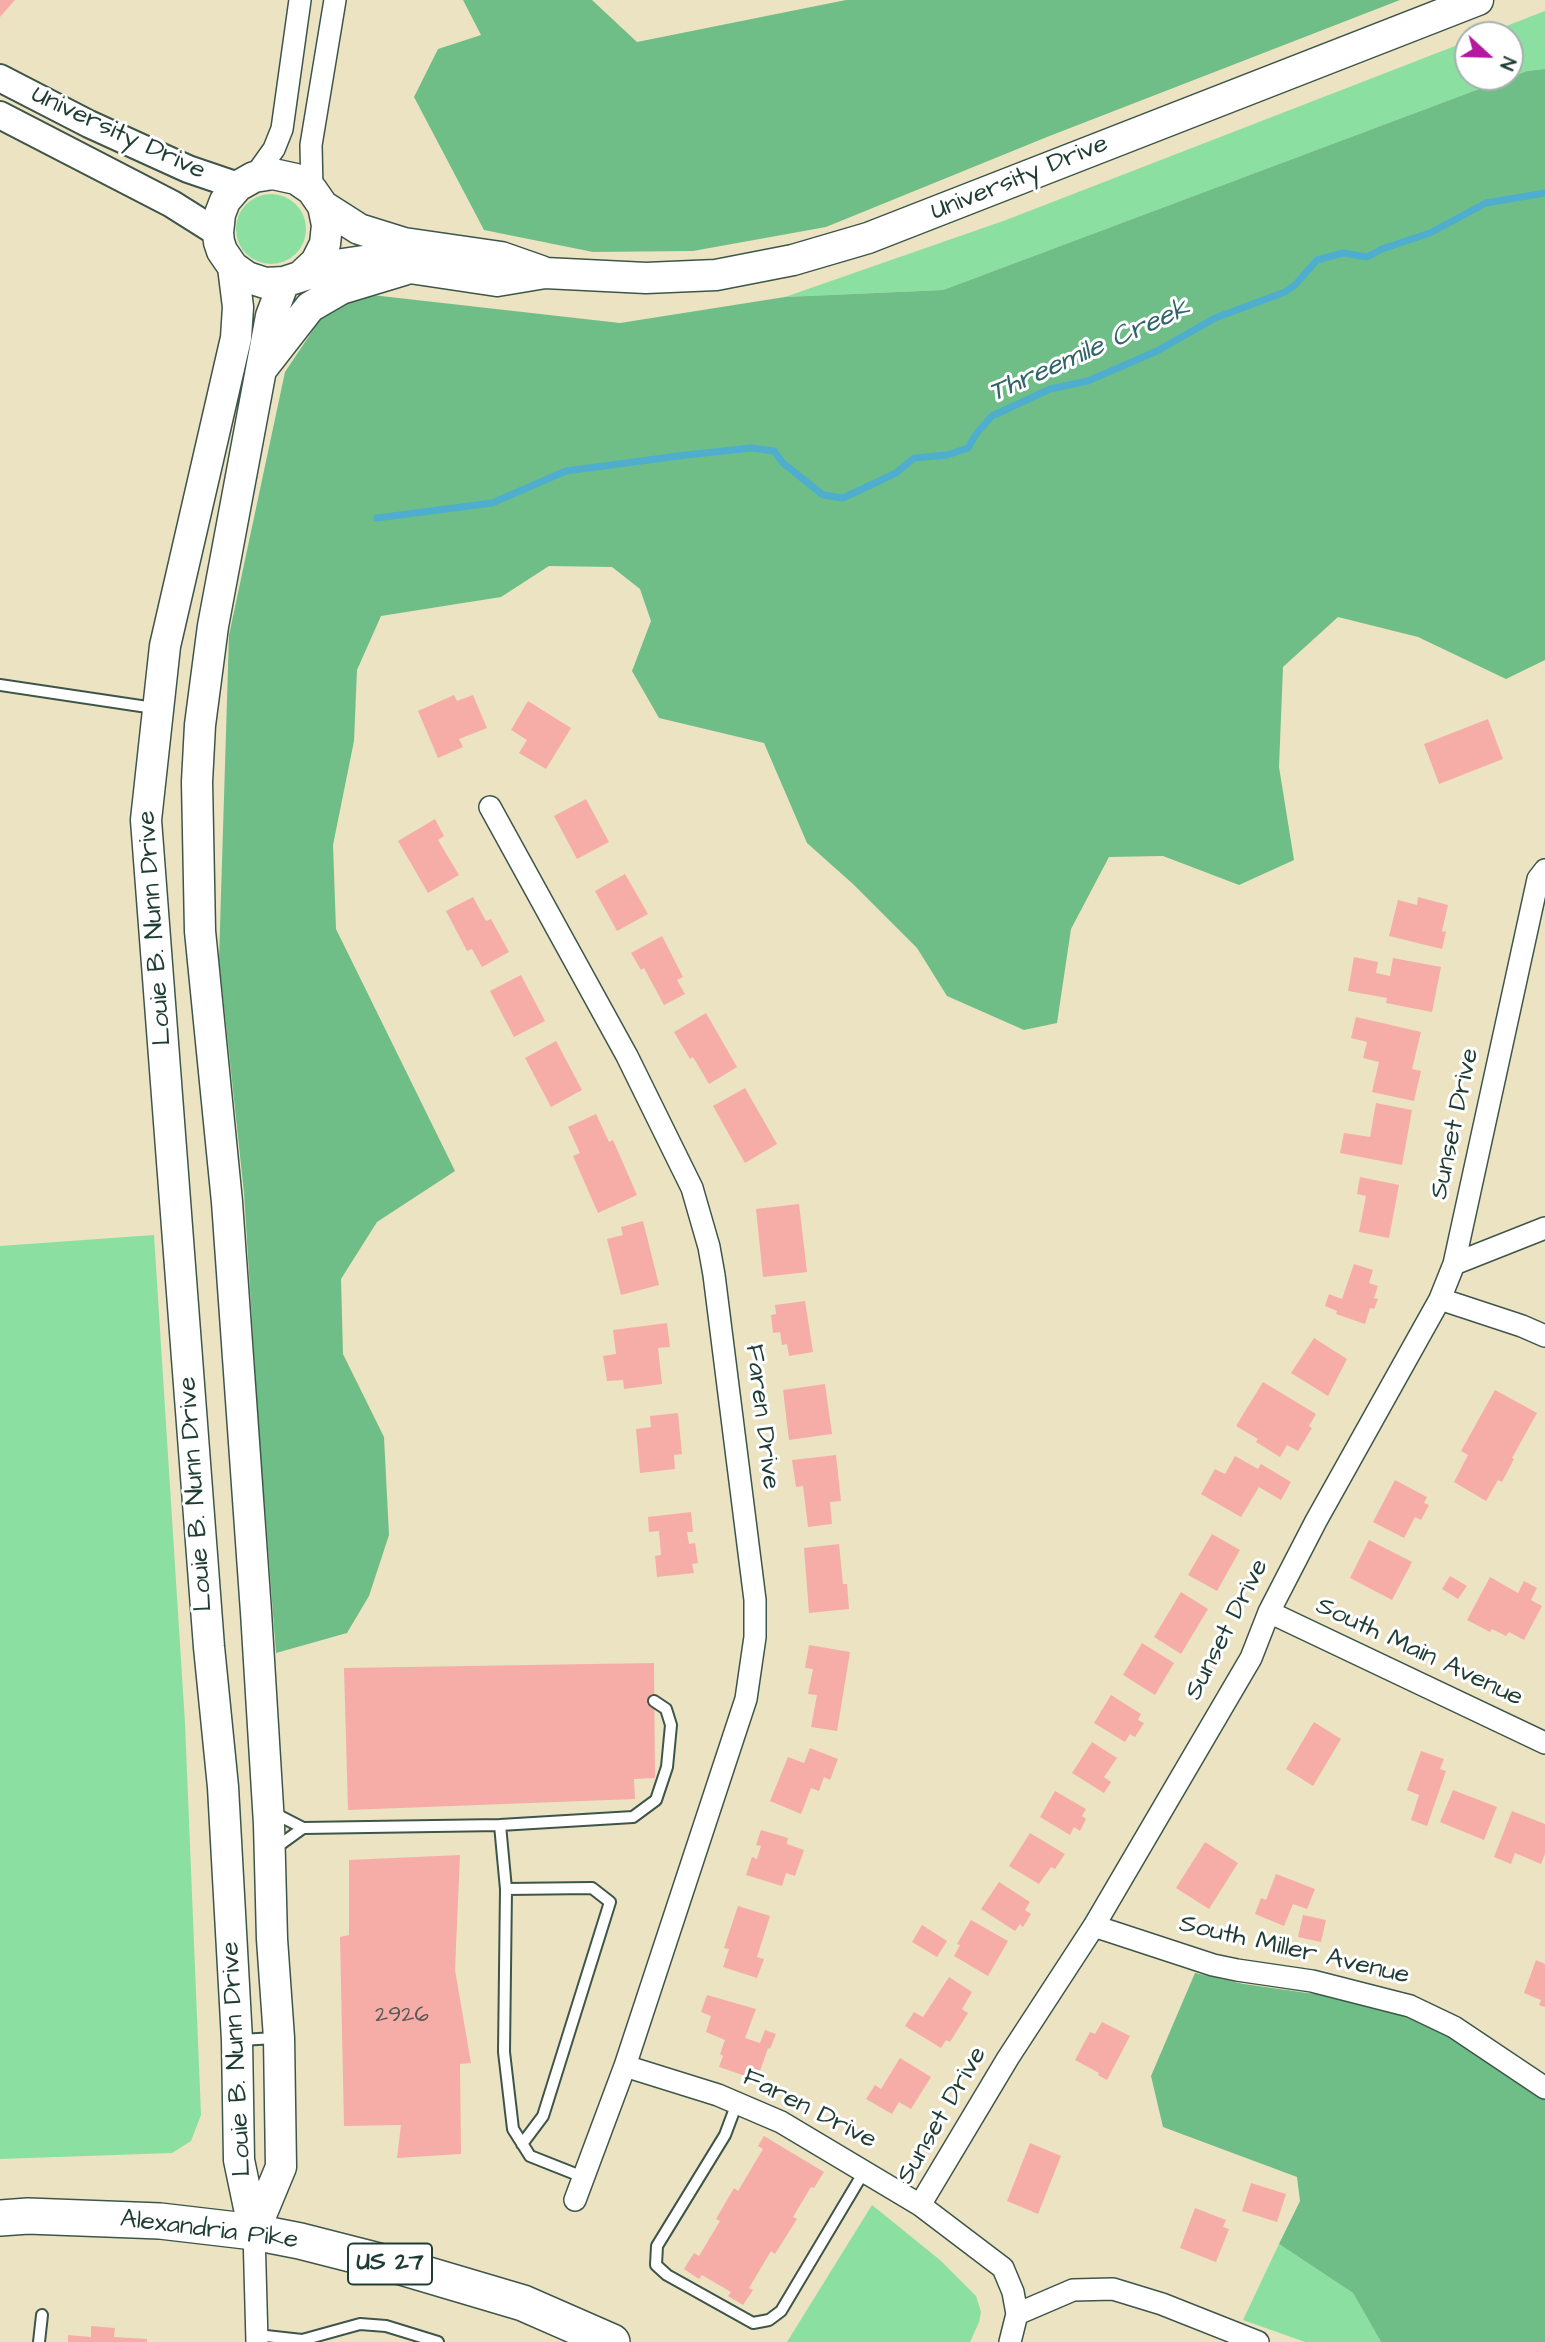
<!DOCTYPE html>
<style>
body{margin:0}
#map{position:relative;width:1545px;height:2342px;overflow:hidden;background:#ece3c3;font-family:"Architects Daughter",sans-serif}
canvas{display:block}
.north{position:absolute;left:1454px;top:21px;width:70px;height:70px;box-sizing:border-box;background:#fff;border:2px solid #a5b1ae;border-radius:50%;rotate:112deg;font-size:19px;font-weight:700;line-height:28px;text-align:center;color:#1f3d34}
.north::after{content:'';display:block;margin:auto;width:24px;height:32px;background:#b5179e;clip-path:polygon(50% 0,100% 100%,50% 72%,0 100%)}
</style>
<div id="map">
<canvas width="1545" height="2342"></canvas>
<div class="north">N</div>
</div>
<script>
const ctx = document.querySelector('canvas').getContext('2d');
ctx.lineJoin = 'round';
function fill(path, color) { ctx.fillStyle = color; ctx.fill(path, 'evenodd'); }
const poly = rows => new Path2D(rows.map(r => 'M' + r).join(''));
function trace(path, color, width, dash) { ctx.strokeStyle = color; ctx.lineWidth = width; ctx.lineCap = dash ? 'butt' : 'round'; ctx.setLineDash(dash || []); ctx.stroke(path); }
function write(font, color, halo, rows, align = 'center') {
  ctx.font = font + ' "Architects Daughter",sans-serif'; ctx.lineWidth = 6; ctx.setLineDash([]); ctx.textBaseline = 'middle'; ctx.strokeStyle = halo; ctx.fillStyle = color; for (const [text, x, y, turn = 0] of rows) {
    ctx.save(); ctx.translate(x, y); ctx.rotate((+turn || 0) * Math.PI / 180); ctx.textAlign = isNaN(turn) ? turn : align; if (halo) ctx.strokeText(text, 0, 0); ctx.fillText(text, 0, 0); ctx.restore();
  }
}
fill(poly([
 [1545,11,1545,69,1527,71,943,290,785,297,1006,220,1468,41,1468,77,1510,77,1510,35,1483,35],
 '236 229a35 35 0 1 1 70 0a35 35 0 1 1-70 0Z',
 [154,1235,185,1723,201,2115,191,2141,172,2153,0,2159,0,1246],
 [872,2205,940,2260,976,2296,981,2312,979,2322,970,2342,787,2342],
 [1279,2244,1353,2293,1381,2342,1305,2342,1243,2320]
]), '#8bdfa1');
fill(poly([
 [463,0,592,0,637,42,846,0,1400,0,1047,137,826,227,693,251,593,252,484,230,414,97,438,49,481,35],
 [1545,69,1545,660,1506,679,1418,637,1338,617,1283,667,1279,767,1294,860,1239,885,1163,856,1109,857,1071,929,1057,1023,1024,1030,947,996,917,948,853,884,807,843,764,743,659,718,632,671,651,621,640,589,612,567,549,566,501,597,381,616,357,670,354,741,333,845,336,929,455,1171,377,1222,341,1279,343,1354,384,1437,389,1535,369,1596,347,1633,276,1653,258,1418,244,1193,219,959,229,635,285,372,325,312,372,295,620,323,785,297,943,290,1527,71],
 [1195,1973,1244,1984,1357,2000,1422,2023,1476,2052,1545,2099,1545,2342,1381,2342,1353,2293,1279,2244,1300,2201,1297,2177,1163,2127,1151,2076]
]), '#70be87');
trace(poly([
 [377,518,492,503,566,471,686,455,751,448,774,451,783,463,823,495,843,498,896,473,914,458,947,455,968,448,976,434,992,416,1050,389,1088,381,1157,351,1215,318,1285,292,1295,285,1317,260,1343,253,1367,257,1382,249,1430,233,1486,203,1545,193]
]), '#4fadce', 7);
fill(poly([
 [0,0,15,0,0,17],
 [454,695,457,701,473,695,487,728,459,739,463,747,438,758,418,711],
 [528,701,571,728,546,769,519,753,527,740,511,730],
 [1488,719,1503,759,1439,784,1424,744],
 [586,799,609,842,577,859,554,816],
 [435,819,444,836,438,840,459,875,428,893,398,841],
 [625,874,648,914,617,931,595,891],
 [473,897,486,921,491,919,509,952,482,967,472,949,467,951,446,911],
 [1418,897,1448,905,1442,931,1446,932,1442,949,1389,936,1398,900,1417,905],
 [662,936,683,977,677,980,685,994,664,1005,644,968,641,970,631,953],
 [1354,957,1378,962,1376,973,1390,976,1393,958,1441,967,1432,1012,1386,1003,1387,998,1348,991],
 [521,975,545,1021,514,1037,490,991],
 [706,1013,737,1067,709,1084,693,1057,690,1059,674,1032],
 [1356,1017,1421,1032,1412,1069,1421,1071,1414,1101,1372,1092,1379,1062,1363,1058,1367,1042,1351,1038],
 [556,1041,582,1090,551,1107,525,1058],
 [745,1088,777,1144,745,1163,713,1106],
 [1376,1103,1412,1110,1402,1165,1340,1153,1344,1133,1370,1137],
 [596,1114,609,1142,613,1140,637,1195,598,1213,573,1156,580,1153,568,1127],
 [1360,1177,1399,1185,1389,1238,1359,1232,1366,1196,1357,1194],
 [799,1204,807,1272,763,1277,756,1209],
 [643,1221,659,1285,621,1295,607,1239,623,1235,621,1227],
 [1354,1264,1373,1270,1369,1283,1378,1286,1374,1298,1378,1299,1374,1309,1370,1308,1365,1324,1336,1314,1337,1311,1325,1306,1329,1294,1342,1299],
 [805,1301,813,1352,789,1356,787,1344,782,1345,780,1332,773,1333,771,1315,776,1314,775,1305],
 [667,1323,670,1347,658,1348,662,1384,624,1389,623,1380,607,1381,603,1356,616,1354,613,1330],
 [1314,1338,1347,1359,1328,1396,1291,1373],
 [1263,1382,1316,1414,1309,1426,1312,1428,1298,1451,1287,1445,1280,1457,1256,1442,1258,1439,1236,1426],
 [825,1384,832,1434,789,1440,783,1390],
 [1495,1390,1537,1413,1512,1458,1514,1459,1502,1482,1498,1480,1486,1501,1454,1482,1468,1455,1461,1451],
 [678,1413,682,1454,674,1455,675,1469,640,1473,636,1429,651,1427,650,1416],
 [836,1455,841,1501,830,1502,832,1524,808,1527,803,1486,796,1487,792,1460],
 [1235,1456,1258,1469,1261,1464,1291,1482,1281,1500,1259,1487,1241,1517,1201,1494,1215,1469,1225,1474],
 [1395,1480,1427,1497,1424,1503,1429,1505,1421,1520,1415,1517,1404,1538,1373,1522],
 [691,1512,693,1532,687,1532,689,1544,695,1543,698,1563,692,1564,694,1573,657,1577,655,1556,661,1555,659,1531,649,1532,648,1517],
 [1212,1534,1240,1550,1217,1591,1188,1575],
 [1369,1540,1412,1562,1392,1600,1350,1578],
 [839,1544,843,1584,847,1584,849,1609,809,1613,804,1548],
 [1450,1576,1467,1586,1458,1599,1442,1589],
 [1490,1577,1518,1593,1524,1581,1537,1588,1531,1600,1542,1606,1524,1640,1509,1632,1506,1636,1492,1629,1490,1632,1467,1620],
 [1181,1592,1208,1609,1181,1654,1154,1637],
 [1142,1643,1174,1663,1155,1695,1123,1675],
 [809,1645,850,1652,837,1731,811,1727,817,1695,808,1694,813,1669,805,1668],
 [654,1663,655,1778,634,1779,635,1799,348,1810,344,1668],
 [1111,1695,1141,1714,1138,1720,1144,1723,1135,1737,1130,1734,1125,1742,1094,1723],
 [1314,1722,1341,1739,1313,1786,1286,1769],
 [1092,1742,1117,1758,1104,1777,1111,1782,1104,1793,1072,1773],
 [810,1748,838,1759,830,1780,824,1777,819,1791,811,1788,801,1814,770,1801,788,1757,804,1763],
 [1421,1751,1444,1759,1440,1769,1446,1771,1427,1826,1411,1820,1419,1795,1407,1790],
 [1453,1790,1497,1807,1484,1840,1440,1822],
 [1055,1791,1086,1809,1082,1816,1086,1819,1080,1831,1074,1827,1070,1835,1040,1817],
 [1512,1811,1545,1824,1545,1854,1541,1864,1515,1853,1511,1864,1494,1857],
 [761,1830,788,1838,787,1844,804,1850,795,1876,786,1873,782,1886,746,1875,752,1857,757,1859,761,1846,756,1845],
 [1030,1833,1065,1854,1055,1869,1051,1867,1039,1884,1009,1866],
 [1205,1842,1238,1863,1209,1909,1176,1888],
 [460,1855,455,1970,471,2063,460,2064,461,2154,397,2158,401,2125,344,2126,340,1937,349,1935,349,1860],
 [1276,1874,1315,1889,1307,1909,1293,1904,1284,1926,1255,1914,1261,1898,1266,1900],
 [999,1882,1030,1902,1025,1910,1031,1914,1023,1927,1020,1924,1015,1931,981,1909],
 [738,1906,770,1916,757,1957,764,1959,757,1978,723,1967,729,1949,724,1948],
 [1303,1915,1326,1920,1321,1942,1298,1937],
 [971,1920,1008,1941,988,1976,954,1956,960,1945,957,1944],
 [922,1925,947,1941,937,1957,912,1942],
 [1536,1960,1545,1964,1545,2007,1539,2005,1541,2000,1524,1993],
 [949,1977,972,1992,962,2009,968,2013,950,2042,946,2040,941,2048,905,2026,914,2012,923,2017],
 [707,1995,756,2009,745,2038,760,2043,765,2030,776,2034,770,2049,768,2048,757,2080,719,2067,723,2056,720,2054,725,2040,706,2032,711,2016,701,2012],
 [1102,2022,1130,2036,1107,2080,1098,2075,1099,2073,1075,2060,1090,2032,1095,2034],
 [900,2058,931,2077,911,2109,899,2102,892,2114,866,2099,875,2085,881,2089],
 [764,2136,824,2172,814,2188,811,2187,793,2217,797,2219,775,2254,771,2251,749,2288,753,2290,743,2305,728,2296,731,2292,702,2275,699,2279,684,2269,694,2253,699,2256,720,2221,716,2219,734,2188,738,2191,763,2149,758,2146],
 [1030,2143,1061,2156,1038,2214,1007,2201],
 [1251,2183,1286,2194,1277,2222,1242,2211],
 [1195,2208,1226,2220,1223,2227,1229,2229,1216,2262,1180,2248],
 [91,2326,115,2328,114,2337,147,2339,147,2342,68,2342,68,2335,91,2337]
]), '#f6ada8');
const service = poly([
 [0,685,154,708],
 [272,1812,303,1828,500,1825,506,1889,504,2052,513,2129,530,2156,583,2177],
 [500,1825,633,1817,656,1800,667,1767,671,1725,666,1709,654,1701],
 [274,1849,303,1828],
 [506,1889,592,1888,610,1902,543,2116,522,2144],
 [240,2040,276,2038],
 [737,2103,725,2135,657,2246,656,2265,667,2275,753,2323,769,2320,781,2311,865,2170],
 [257,2335,302,2340,360,2324,386,2326,438,2342],
 [39,2342,42,2315]
]);
const minor = poly([
 [254,177,274,149,282,129,300,0],
 [312,190,311,145,335,0],
 [490,807,627,1056,692,1188,709,1247,714,1275,755,1600,755,1637,746,1699,625,2066,575,2200],
 [1454,1264,1545,1228],
 [1440,1299,1522,1326,1545,1336],
 [1269,1612,1545,1743],
 [1094,1926,1213,1965,1237,1970,1312,1981,1410,2006,1454,2027,1545,2088],
 [625,2066,718,2095,781,2122,920,2205,1003,2268,1013,2292,1017,2314,1010,2342],
 [920,2205,1008,2058,1094,1926,1251,1658,1269,1612,1316,1521,1440,1299,1454,1264,1538,879,1545,870],
 [254,2232,257,2342],
 [1017,2314,1073,2290,1113,2289,1162,2304,1258,2342]
]);
const tertiary = poly([
 [0,78,89,124,188,169,238,186],
 [0,115,172,204,218,233]
]);
const secondary = poly([
 [323,206,359,229,404,243,501,257,541,271],
 [233,267,238,307,236,338,165,646,146,820,209,1647,223,1787,237,2040,239,2160,254,2232],
 [302,275,316,262,325,244,327,225,323,206,312,190,296,179,273,174,254,177,238,186,225,201,220,214,218,233,219,242,222,251,233,267,247,277,265,283,284,282,336,265,363,261,497,281,545,273,646,278,716,275,793,260,868,238,1478,0],
 [264,366,310,307,341,289,404,270],
 [254,2232,281,2167,279,2038,272,1939,269,1824,256,1612,227,1202,200,931,197,782,200,725,213,626,271,316,284,282]
]);
const trunk = poly([
 [0,2218,28,2216,160,2221,254,2232,300,2241,398,2266,523,2303,612,2342]
]);
trace(service, '#3e5649', 14);
trace(minor, '#3e5649', 24);
trace(tertiary, '#3e5649', 30);
trace(secondary, '#3e5649', 33);
trace(trunk, '#3e5649', 38);
trace(service, '#fff', 10);
trace(minor, '#fff', 21);
trace(tertiary, '#fff', 26);
trace(secondary, '#fff', 30);
trace(trunk, '#fff', 35);
write('23px', '#555951', null, [
 ["2926",402,2016]
]);
for (const [x, y, w] of [
 [390,2264,84]
]) { const box = new Path2D(); box.roundRect(x - w / 2, y - 20.5, w, 41, 5); ctx.fillStyle = '#fff'; ctx.fill(box); trace(box, '#1f3d34', 2); }
write('bold 24px', '#1f3d34', null, [
 ["US 27",390,2264]
]);
write('26px', '#1f3d34', '#fff', [
 ["University Drive",118,134,25],
 ["University Drive",1020,179,-22],
 ["Louie B. Nunn Drive",156,928,-94],
 ["Sunset Drive",1456,1124,-78],
 ["Faren Drive",761,1417,83],
 ["Louie B. Nunn Drive",197,1494,-94],
 ["Sunset Drive",1228,1630,-63],
 ["South Main Avenue",1419,1653,25],
 ["South Miller Avenue",1294,1951,13],
 ["Louie B. Nunn Drive",238,2059,-93],
 ["Faren Drive",809,2110,27],
 ["Sunset Drive",943,2116,-60],
 ["Alexandria Pike",209,2231,7]
]);
write('italic 28px', '#30646a', '#fff', [
 ["Threemile Creek",1090,352,-24]
]);
</script>
